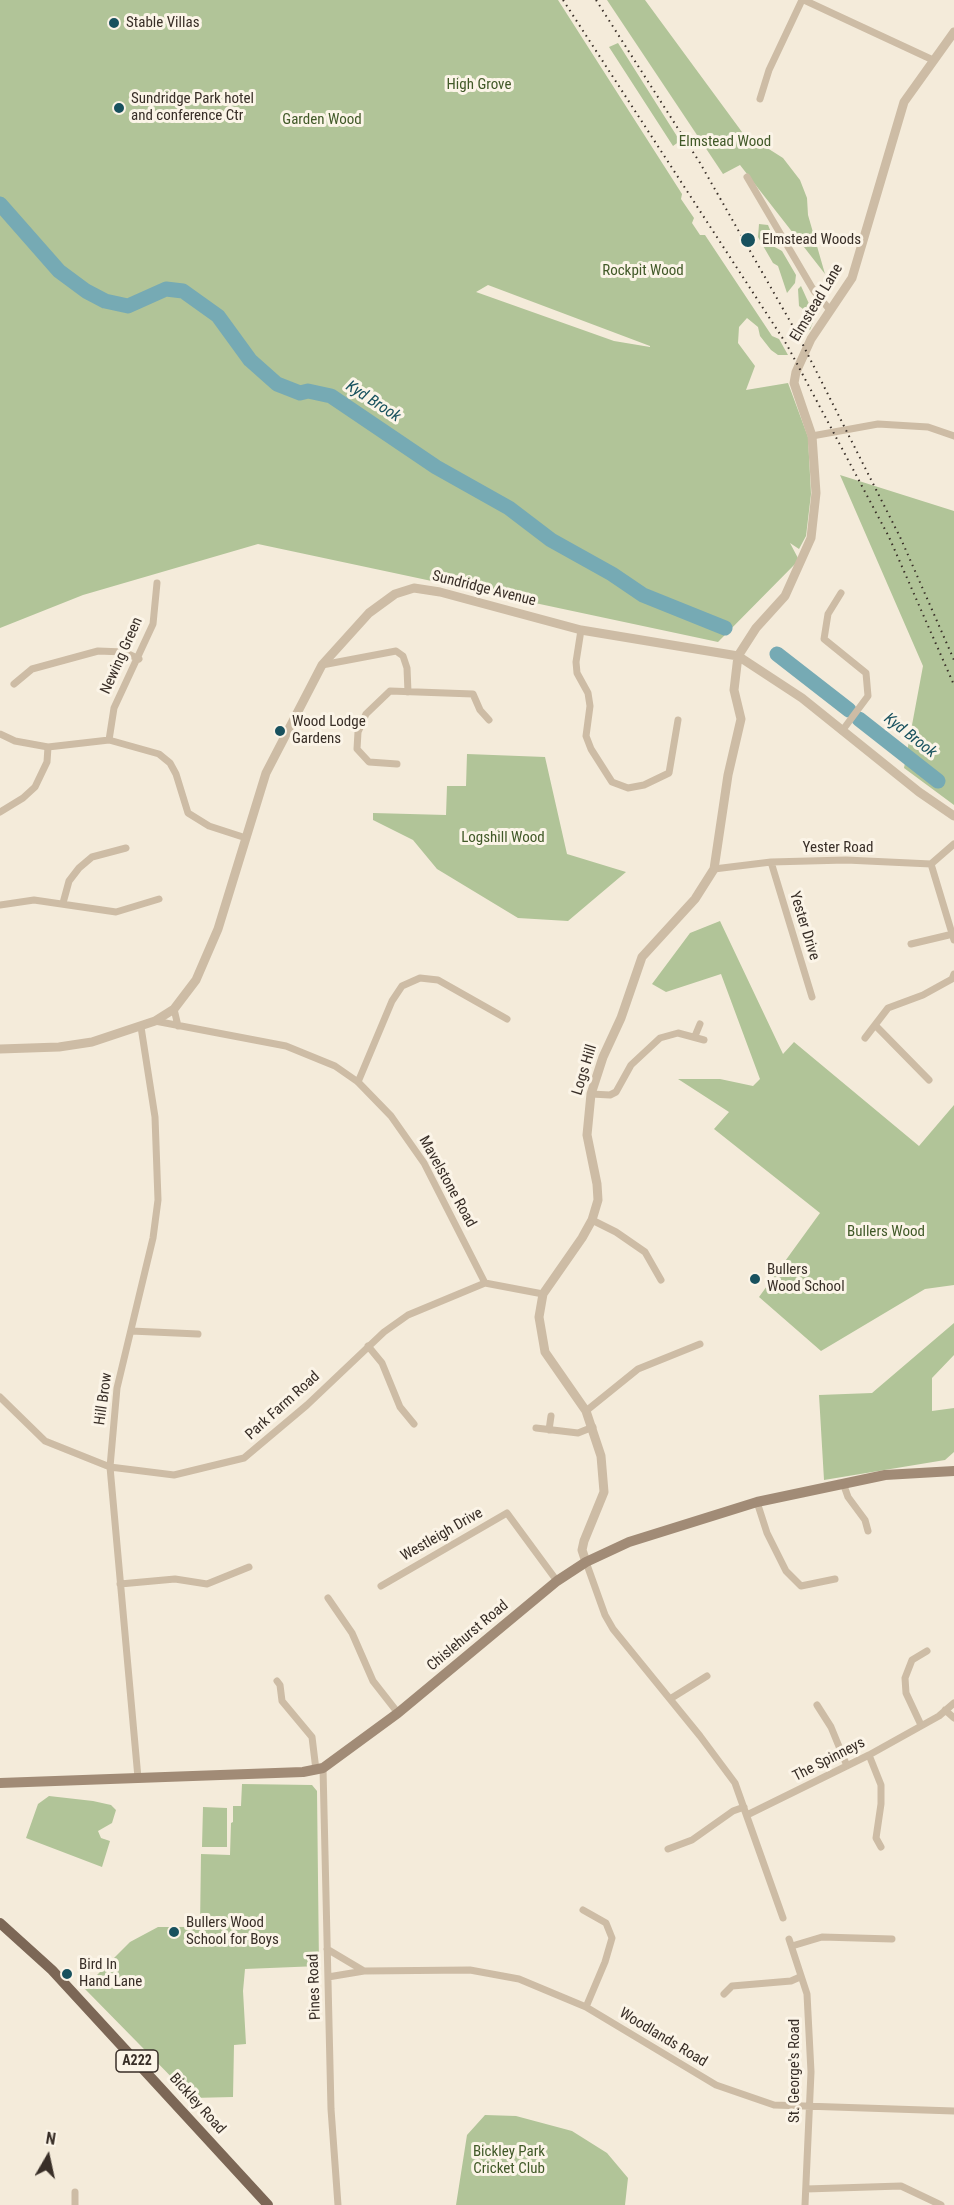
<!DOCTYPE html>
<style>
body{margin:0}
#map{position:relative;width:954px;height:2205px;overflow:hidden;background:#f4ebda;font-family:"Roboto Condensed",sans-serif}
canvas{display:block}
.north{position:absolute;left:18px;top:2127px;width:60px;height:60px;-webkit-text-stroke:4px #fbf4e7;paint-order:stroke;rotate:9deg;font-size:16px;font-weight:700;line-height:24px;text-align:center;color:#382e27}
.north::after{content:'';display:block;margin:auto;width:21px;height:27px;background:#382e27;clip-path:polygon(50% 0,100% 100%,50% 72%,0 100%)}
</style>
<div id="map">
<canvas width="954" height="2205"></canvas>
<div class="north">N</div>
</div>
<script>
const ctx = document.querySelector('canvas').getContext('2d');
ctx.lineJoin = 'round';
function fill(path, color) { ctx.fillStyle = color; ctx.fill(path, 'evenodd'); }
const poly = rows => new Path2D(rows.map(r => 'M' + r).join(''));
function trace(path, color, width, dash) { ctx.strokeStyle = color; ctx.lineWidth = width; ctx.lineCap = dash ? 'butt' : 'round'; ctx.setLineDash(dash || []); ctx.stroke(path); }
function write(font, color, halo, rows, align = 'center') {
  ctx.font = font + ' "Roboto Condensed",sans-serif'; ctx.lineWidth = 6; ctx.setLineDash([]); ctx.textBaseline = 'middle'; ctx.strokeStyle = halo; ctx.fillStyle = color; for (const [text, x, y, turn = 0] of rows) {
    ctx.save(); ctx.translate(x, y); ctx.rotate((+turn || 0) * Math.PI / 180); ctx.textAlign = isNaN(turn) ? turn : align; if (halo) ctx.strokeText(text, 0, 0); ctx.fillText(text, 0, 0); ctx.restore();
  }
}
fill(poly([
 [0,0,558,0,682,194,681,199,694,218,692,223,700,235,705,235,772,336,779,339,788,355,778,355,771,350,760,336,758,327,747,318,739,327,738,343,755,366,746,390,788,383,808,437,811,494,806,536,799,549,790,543,799,560,718,642,258,544,83,595,0,628],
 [488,285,650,346,650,347,614,341,476,292],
 [607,0,645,0,742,132,783,158,800,180,807,198,808,215,825,274,740,165,723,174],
 [618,43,680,141,673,146,609,47],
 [759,224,768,225,773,237,771,245,782,251,796,275,795,283,787,293,778,266,773,263,758,237],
 [801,286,815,317,810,330,803,324,807,312,799,306,798,289],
 [840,475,954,511,954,805,904,768,923,666],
 [467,754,545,757,567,854,626,872,568,921,518,918,437,869,413,840,373,820,373,813,446,815,447,786,466,786],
 [720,921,783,1054,794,1042,919,1146,954,1105,954,1285,925,1289,821,1351,759,1297,820,1213,714,1129,729,1112,678,1079,720,1079,753,1086,760,1079,721,974,666,992,652,984,690,933],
 [954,1323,954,1355,932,1378,932,1411,954,1408,954,1452,945,1460,824,1480,819,1395,872,1393],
 [242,1784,312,1785,317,1791,319,1966,245,1969,243,1991,246,2044,234,2045,233,2097,192,2098,84,1988,130,1942,158,1927,200,1927,201,1854,230,1855,231,1823,233,1822,233,1806,241,1806],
 [49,1796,93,1801,111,1805,116,1810,112,1823,98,1831,101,1838,110,1841,102,1867,26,1838,38,1804],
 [203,1807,227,1808,227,1847,202,1847],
 [485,2115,516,2116,572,2131,607,2153,628,2178,625,2205,456,2205,467,2135]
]), '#b1c498');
trace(poly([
 [0,204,59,271,86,291,105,301,128,306,166,289,183,291,218,316,250,360,277,384,300,393,308,391,331,396,436,467,509,508,551,540,612,574,643,595,725,628],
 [777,654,849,710],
 [859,719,938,781]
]), '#76aab4', 15);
trace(poly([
 [804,0,933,60],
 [760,99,769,70,802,0],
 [747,177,814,291,830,310],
 [812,436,878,424,928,427,954,436],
 [841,593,828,614,824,639,866,673,868,696,842,731],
 [581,630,576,662,577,673,588,693,590,706,586,736,591,749,612,782,628,788,644,785,669,773,678,720],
 [322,665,396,651,403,656,407,668,408,692],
 [14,684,32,669,98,651,124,652,139,659],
 [0,734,15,741,48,747,109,740,159,754,170,763,176,774,188,813,209,826,246,838],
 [109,740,114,708,153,624,157,583],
 [397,764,369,762,357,749,358,732,366,714,390,691,473,694,480,710,489,720],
 [0,812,23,798,35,787,47,762,48,747],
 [771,862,812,997],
 [931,864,954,940],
 [714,869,771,862,846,860,931,864,954,844],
 [63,903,69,881,79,868,92,857,126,848],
 [0,905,34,900,116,912,159,899],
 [911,944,953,934],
 [174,1009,178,1026],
 [155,1021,286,1046,335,1066,358,1082,391,1116,424,1163,485,1283],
 [875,1025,929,1080],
 [695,1036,700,1024],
 [865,1038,888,1008,923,995,952,979,954,974],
 [358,1082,392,1001,402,986,420,978,438,980,507,1019],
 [591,1094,610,1095,616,1092,631,1065,660,1038,678,1033,704,1040],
 [592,1220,616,1232,645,1252,661,1280],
 [131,1331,198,1334],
 [368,1346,382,1363,400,1407,414,1424],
 [0,1397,45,1441,110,1467,174,1475,244,1458,307,1405,384,1332,408,1315,485,1283,543,1294],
 [586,1411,638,1369,700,1344],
 [536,1428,578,1433,593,1427],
 [549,1430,551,1416],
 [843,1483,848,1497,865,1520,868,1531],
 [757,1502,767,1533,786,1571,801,1586,835,1579],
 [586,1562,605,1615,613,1629,700,1736,735,1783,783,1918],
 [120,1584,175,1579,207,1584,249,1567],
 [381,1586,507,1513,557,1581],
 [328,1598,352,1633,373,1681,398,1713],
 [277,1681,280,1685,282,1701,312,1737,316,1770],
 [670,1699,707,1676],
 [817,1705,831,1727,847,1766],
 [945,1710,954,1718],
 [921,1725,906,1693,905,1678,912,1660,927,1651],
 [869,1755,881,1785,881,1804,876,1838,881,1847],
 [323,1768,331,2109,338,2205],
 [138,1778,110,1467,117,1388,153,1238,158,1200,155,1117,141,1027],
 [747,1815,869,1755,939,1716,954,1703],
 [668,1849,692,1840,733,1811,744,1807],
 [583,1910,606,1923,612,1938,605,1962,586,2007],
 [789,1939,807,1994,811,2072,805,2205],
 [792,1946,822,1937,892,1939],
 [327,1949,364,1971,328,1977],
 [364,1971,470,1970,519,1979,586,2007,716,2085,774,2105,954,2111],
 [724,1994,732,1986,791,1981,800,1977],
 [806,2189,901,2186,941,2205],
 [75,2205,75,2192]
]), '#cdbca5', 7);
trace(poly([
 [0,1049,59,1047,92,1042,155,1021,174,1009,196,980,218,929,266,773,322,665,369,613,395,594,414,588,440,592,581,630,738,656,802,698,919,792,954,816],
 [586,1562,582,1550,584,1541,604,1492,601,1456,586,1411,545,1352,539,1317,543,1294,582,1238,592,1220,598,1200,597,1184,587,1135,591,1094,603,1057,621,1018,642,957,695,899,714,869,728,775,741,719,734,690,738,656,756,628,785,596,811,538,816,493,812,436,794,383,796,372,811,339,852,278,904,102,954,32]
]), '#cdbca5', 9);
trace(poly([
 [0,1783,303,1772,323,1768,398,1713,557,1581,586,1562,629,1542,757,1502,885,1475,954,1471]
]), '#a18b76', 10);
trace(poly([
 [0,1923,52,1970,268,2205]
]), '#7c6756', 10);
trace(poly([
 [563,0,787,345,889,537,954,685],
 [596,0,700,163,799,337,901,539,954,660]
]), '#382e27', 2, [1.5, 4.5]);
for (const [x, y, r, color] of [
 [114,23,6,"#18515e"],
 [119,108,6,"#18515e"],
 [748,240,8,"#18515e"],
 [280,731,6,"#18515e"],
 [755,1279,6,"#18515e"],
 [174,1932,6,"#18515e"],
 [67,1974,6,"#18515e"]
]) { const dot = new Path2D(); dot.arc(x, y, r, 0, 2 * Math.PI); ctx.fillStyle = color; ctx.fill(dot); trace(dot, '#fbf4e7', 2); }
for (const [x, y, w] of [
 [137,2061,42]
]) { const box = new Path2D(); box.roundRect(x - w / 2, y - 11, w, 22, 4.5); ctx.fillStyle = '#fbf4e7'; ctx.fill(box); trace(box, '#382e27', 1.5); }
write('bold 14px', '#382e27', null, [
 ["A222",137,2061]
]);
write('15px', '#382e27', '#fbf4e7', [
 ["Stable Villas",126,23],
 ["Sundridge Park hotel",131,99],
 ["and conference Ctr",131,116],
 ["Elmstead Woods",762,240],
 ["Wood Lodge",292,722],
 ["Gardens",292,739],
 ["Bullers",767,1270],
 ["Wood School",767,1287],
 ["Bullers Wood",186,1923],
 ["School for Boys",186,1940],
 ["Bird In",79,1965],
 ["Hand Lane",79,1982]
], 'left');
write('15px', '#415928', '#fbf4e7', [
 ["High Grove",479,85],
 ["Garden Wood",322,120],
 ["Elmstead Wood",725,142],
 ["Rockpit Wood",643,271],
 ["Logshill Wood",503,838],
 ["Bullers Wood",886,1232],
 ["Bickley Park",509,2152],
 ["Cricket Club",509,2169]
]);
write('15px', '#382e27', '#fbf4e7', [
 ["Elmstead Lane",817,303,-59],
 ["Sundridge Avenue",484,589,14],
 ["Newing Green",122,656,-66],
 ["Yester Road",838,848],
 ["Yester Drive",804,926,73],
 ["Logs Hill",585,1070,-73],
 ["Mavelstone Road",447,1182,61],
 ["Hill Brow",104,1399,-82],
 ["Park Farm Road",283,1406,-42],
 ["Westleigh Drive",442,1535,-30],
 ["Chislehurst Road",468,1636,-40],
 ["The Spinneys",829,1760,-27],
 ["Pines Road",315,1987,-92],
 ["Woodlands Road",663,2038,31],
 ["St. George's Road",795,2071,-90],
 ["Bickley Road",197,2104,48]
]);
write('italic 16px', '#18515e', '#fbf4e7', [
 ["Kyd Brook",373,402,33],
 ["Kyd Brook",910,736,38]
]);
</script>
